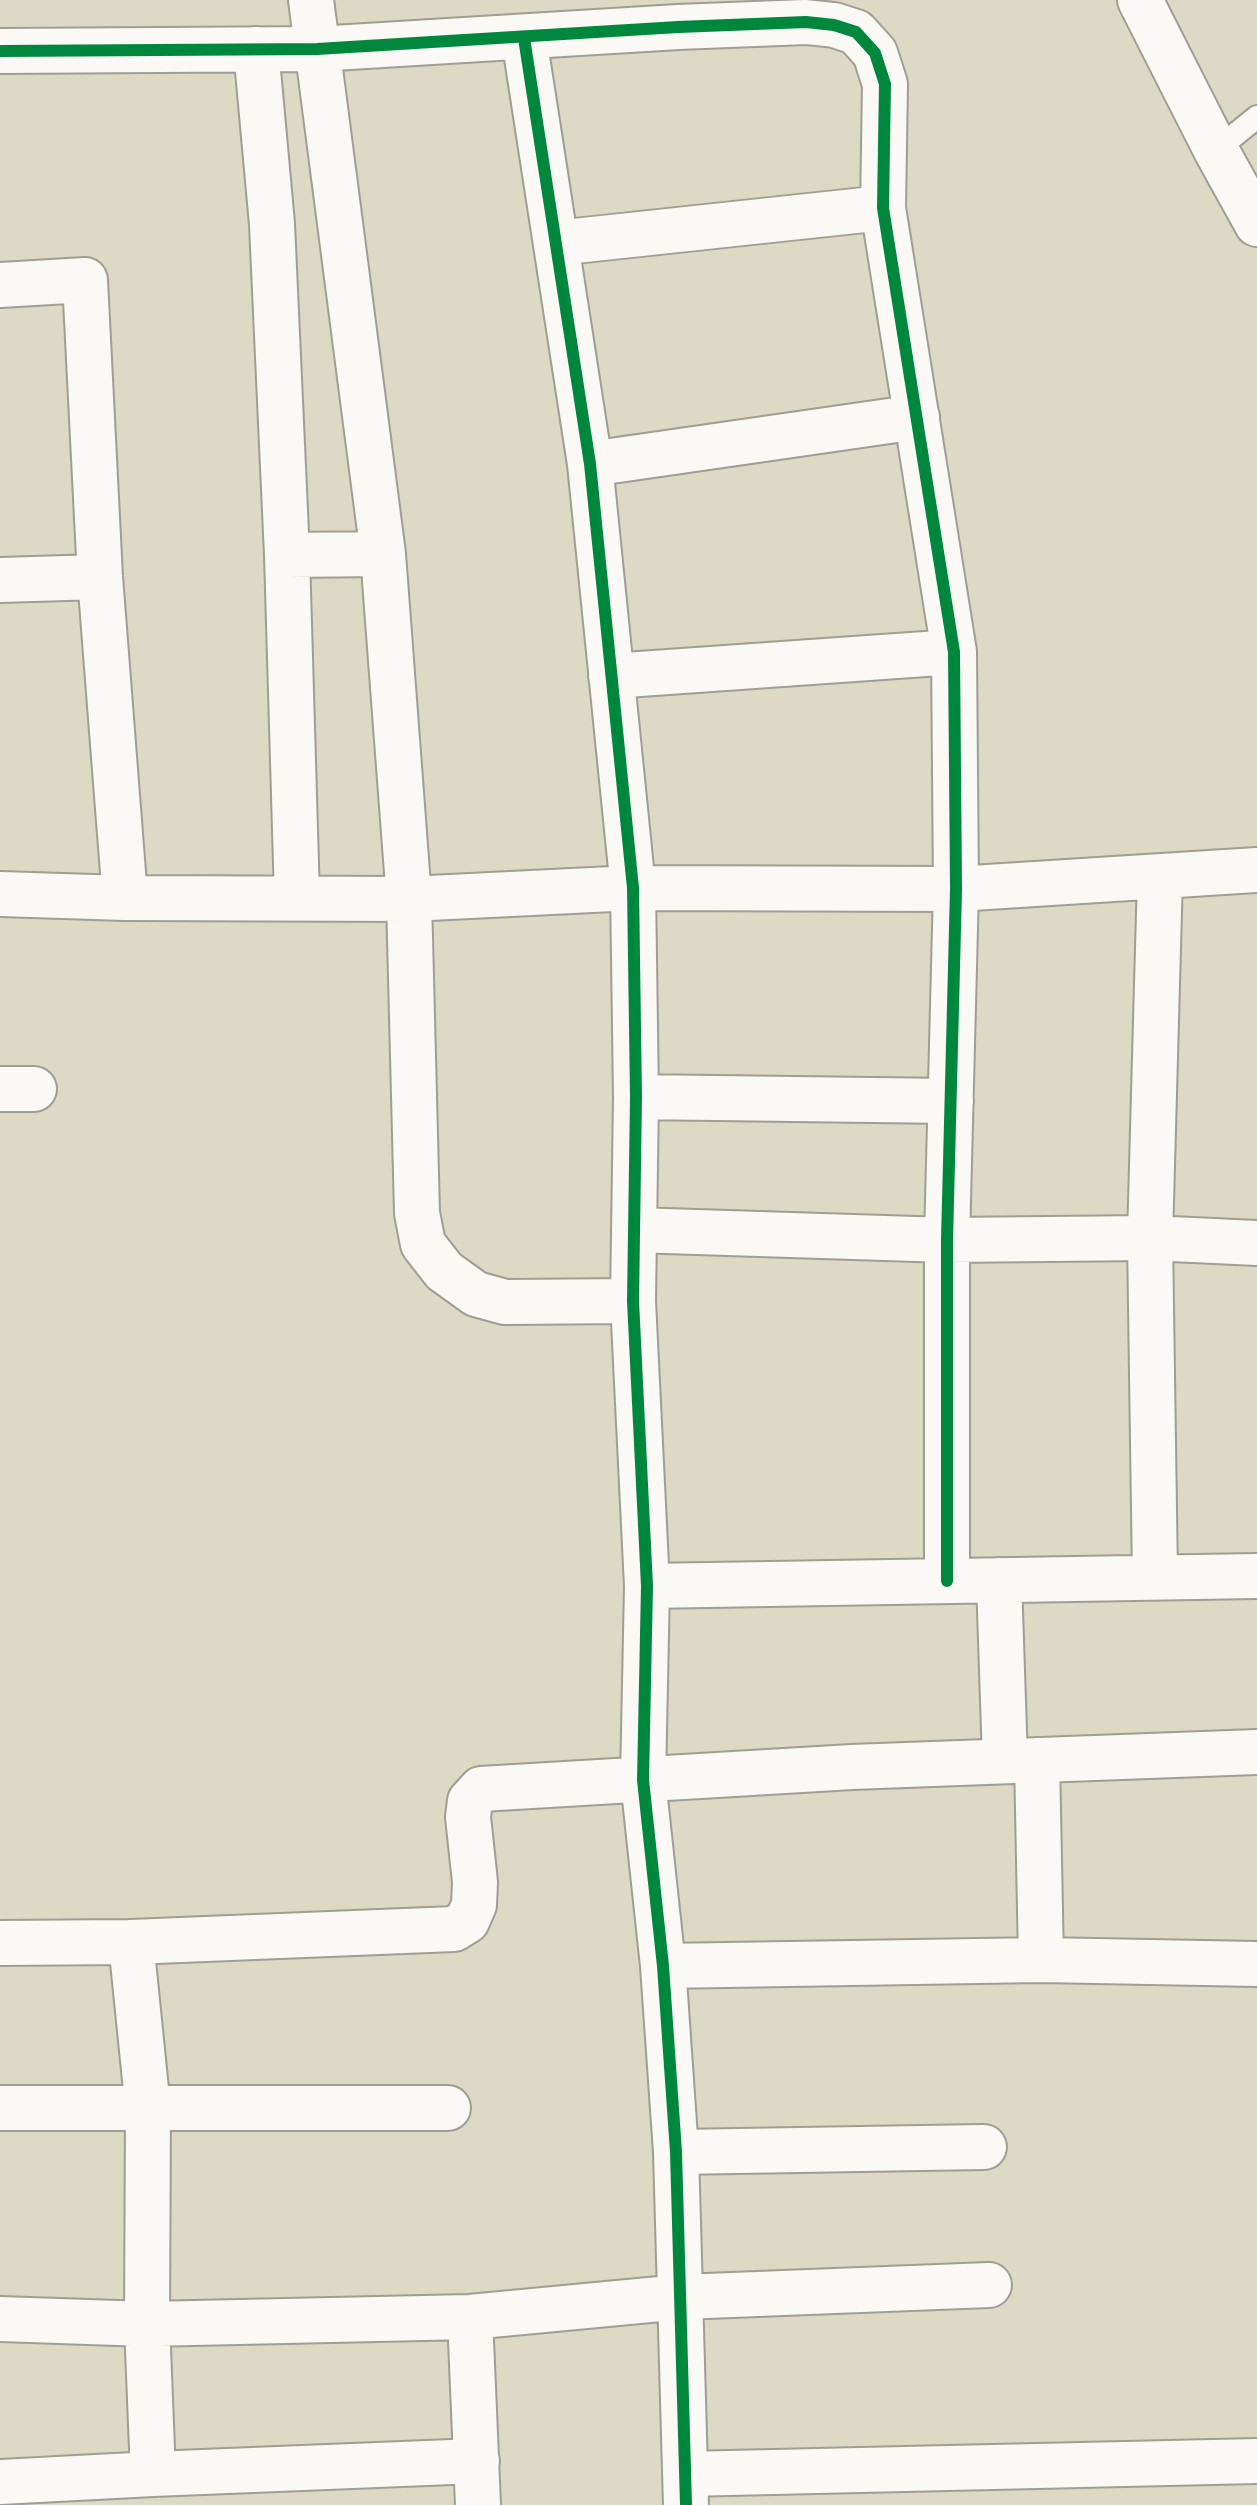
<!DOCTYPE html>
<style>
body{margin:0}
canvas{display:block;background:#dcd9c4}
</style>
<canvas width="1257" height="2505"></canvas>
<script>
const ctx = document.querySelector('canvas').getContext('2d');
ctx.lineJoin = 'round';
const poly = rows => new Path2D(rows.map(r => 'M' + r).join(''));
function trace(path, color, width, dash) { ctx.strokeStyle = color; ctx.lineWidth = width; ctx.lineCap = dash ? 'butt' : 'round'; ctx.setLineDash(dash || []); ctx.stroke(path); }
const service = poly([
 [1216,150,1257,117]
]);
const minor = poly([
 [311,0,383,554,409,899,417,1213,423,1244,444,1271,476,1294,505,1302,633,1301],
 [1140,0,1216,150,1257,224],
 [524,38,590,464,633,888,636,1097,633,1301,647,1586,643,1780,663,1966,676,2152,686,2505],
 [256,49,272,224,287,555,297,898],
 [0,51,317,49,678,27,806,22,834,25,856,32,875,53,885,84,883,208,954,652,956,889,947,1240,947,1581],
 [556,243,883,208],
 [0,285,85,280,100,577,125,898],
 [590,464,917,417],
 [287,555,383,554],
 [0,580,100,577],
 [611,676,954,652],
 [0,894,125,898,409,899,633,888,956,889,1257,870],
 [0,1089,34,1089],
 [636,1097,951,1101],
 [634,1230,947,1240,1150,1238,1257,1243],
 [1155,1577,1150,1238,1160,876],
 [999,1580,1005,1761],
 [647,1586,1257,1576],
 [1037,1760,1041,1960],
 [131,1942,148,2109,147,2324,153,2474,477,2461],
 [0,1943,131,1942,454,1929,467,1921,474,1905,475,1882,468,1817,470,1801,481,1789,852,1767,1257,1752],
 [663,1966,1041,1960,1257,1964],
 [0,2108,448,2108],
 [676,2152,984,2147],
 [470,2317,478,2505],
 [0,2319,147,2324,470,2317,681,2297,989,2285],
 [685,2474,1257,2461],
 [0,2482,153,2474]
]);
trace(service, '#9d9f92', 26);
trace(minor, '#9d9f92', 48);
trace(service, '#faf9f6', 22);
trace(minor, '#faf9f6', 44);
trace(poly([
 [524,38,590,464,633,888,636,1097,633,1301,647,1586,643,1780,663,1966,676,2152,686,2505],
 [0,51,317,49,678,27,806,22,834,25,856,32,875,53,885,84,883,208,954,652,956,889,947,1240,947,1581]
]), '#00873e', 12);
</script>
